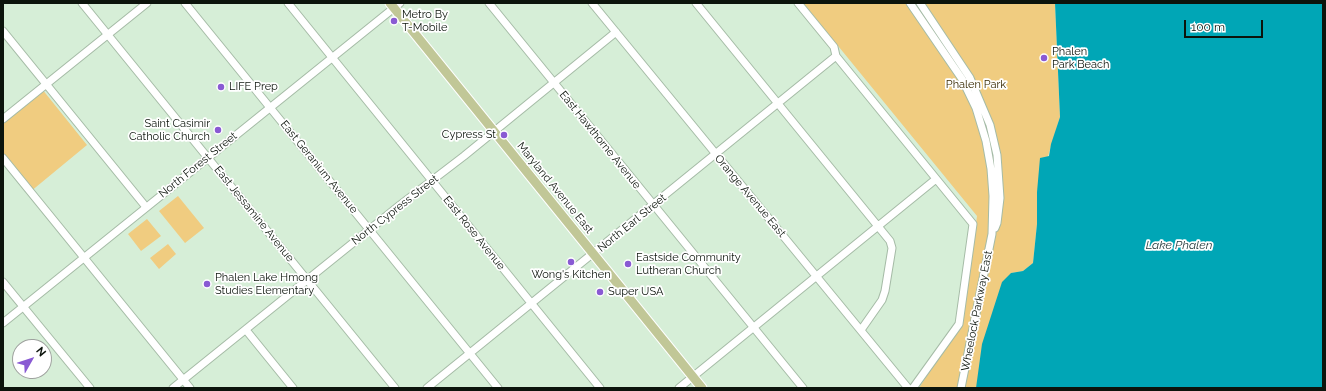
<!DOCTYPE html>
<style>
body{margin:0}
#map{position:relative;width:1326px;height:391px;overflow:hidden;background:#d6eed7;font-family:Raleway,sans-serif}
canvas{display:block}
.frame{position:absolute;inset:0;border:4px solid #0c140c;pointer-events:none}
.north{position:absolute;left:12px;top:339px;width:40px;height:40px;box-sizing:border-box;background:#fff;border:1px solid #9ea19e;border-radius:50%;rotate:51deg;font-size:11px;font-weight:700;line-height:16px;text-align:center;color:#0c140c}
.north::after{content:'';display:block;margin:auto;width:14px;height:18px;background:#895ad3;clip-path:polygon(50% 0,100% 100%,50% 72%,0 100%)}
.scale{position:absolute;left:1184px;top:20px;width:79px;height:18px;box-sizing:border-box;border:2px solid #0c140c;border-top:0;padding-left:5px;font-size:12px;line-height:14px;white-space:nowrap;color:#0c140c;-webkit-text-stroke:3px #fff;paint-order:stroke}
</style>
<div id="map">
<canvas width="1326" height="391"></canvas>
<div class="frame"></div>
<div class="north">N</div>
<div class="scale">100 m</div>
</div>
<script>
const ctx = document.querySelector('canvas').getContext('2d');
ctx.lineJoin = 'round';
function fill(path, color) { ctx.fillStyle = color; ctx.fill(path, 'evenodd'); }
const poly = rows => new Path2D(rows.map(r => 'M' + r).join(''));
function trace(path, color, width, dash) { ctx.strokeStyle = color; ctx.lineWidth = width; ctx.lineCap = dash ? 'butt' : 'round'; ctx.setLineDash(dash || []); ctx.stroke(path); }
function write(font, color, halo, rows, align = 'center') {
  ctx.font = font + ' Raleway,sans-serif'; ctx.lineWidth = 3.5; ctx.setLineDash([]); ctx.textBaseline = 'middle'; ctx.strokeStyle = halo; ctx.fillStyle = color; for (const [text, x, y, turn = 0] of rows) {
    ctx.save(); ctx.translate(x, y); ctx.rotate((+turn || 0) * Math.PI / 180); ctx.textAlign = isNaN(turn) ? turn : align; if (halo) ctx.strokeText(text, 0, 0); ctx.fillText(text, 0, 0); ctx.restore();
  }
}
fill(poly([
 [803,3,1055,3,1060,117,1037,192,1037,224,1033,263,1023,271,1011,273,976,388,919,388,964,317,977,216],
 [42,89,87,145,30,192,3,158,3,119],
 [178,196,204,228,185,243,159,211],
 [147,219,161,236,141,251,128,234],
 [168,244,176,254,159,269,150,258]
]), '#f0cc80');
fill(poly([
 [1055,3,1323,3,1323,388,976,388,982,344,1002,282,1011,273,1023,271,1033,263,1037,224,1037,192,1040,158,1049,156,1051,144,1060,117]
]), '#00a6b6');
const minor = poly([
 [82,3,395,388],
 [185,3,498,388],
 [288,3,600,388],
 [489,3,803,388],
 [592,3,908,388],
 [696,3,890,241,892,248,885,291,882,300,861,330],
 [798,3,834,47,836,56,973,224,959,324,913,388],
 [910,3,962,79,976,108,986,141,991,169,993,196,992,234,961,388],
 [920,3,970,78,990,125,997,155,1000,198,997,223,995,228],
 [3,31,146,207],
 [3,119,147,3],
 [3,158,190,388],
 [3,282,90,388],
 [3,323,400,3],
 [246,330,293,388],
 [173,388,400,205,464,156,616,32],
 [427,388,836,56],
 [679,388,936,179]
]);
const major = poly([
 [390,3,702,388]
]);
trace(minor, '#a5bba6', 9);
trace(major, '#fff', 11);
trace(minor, '#fff', 7);
trace(major, '#c1c797', 9);
for (const [x, y, r, color] of [
 [394,21,4,"#895ad3"],
 [1044,58,4,"#895ad3"],
 [221,87,4,"#895ad3"],
 [218,130,4,"#895ad3"],
 [504,135,4,"#895ad3"],
 [571,262,4,"#895ad3"],
 [628,264,4,"#895ad3"],
 [207,284,4,"#895ad3"],
 [600,292,4,"#895ad3"]
]) { const dot = new Path2D(); dot.arc(x, y, r, 0, 2 * Math.PI); ctx.fillStyle = color; ctx.fill(dot); trace(dot, '#fff', 1.5); }
write('11px', '#0c140c', '#fff', [
 ["Metro By",402,15],
 ["T-Mobile",402,28],
 ["Phalen",1052,52],
 ["Park Beach",1052,65],
 ["LIFE Prep",229,87],
 ["Saint Casimir",210,124,"right"],
 ["Catholic Church",210,137,"right"],
 ["Cypress St",496,135,"right"],
 ["Eastside Community",636,258],
 ["Lutheran Church",636,271],
 ["Wong's Kitchen",571,275,"center"],
 ["Phalen Lake Hmong",215,278],
 ["Studies Elementary",215,291],
 ["Super USA",608,292]
], 'left');
write('11px', '#372801', '#fff', [
 ["Phalen Park",976,85]
]);
write('11px', '#0c140c', '#fff', [
 ["East Hawthorne Avenue",600,140,51],
 ["North Forest Street",198,165,-39],
 ["East Geranium Avenue",319,167,51],
 ["Maryland Avenue East",555,188,51],
 ["Orange Avenue East",750,196,50],
 ["North Cypress Street",395,210,-38],
 ["East Jessamine Avenue",254,214,51],
 ["North Earl Street",632,223,-39],
 ["East Rose Avenue",474,233,51],
 ["Wheelock Parkway East",977,311,-79]
]);
write('italic 12px', '#1f3538', '#fff', [
 ["Lake Phalen",1179,245]
]);
</script>
